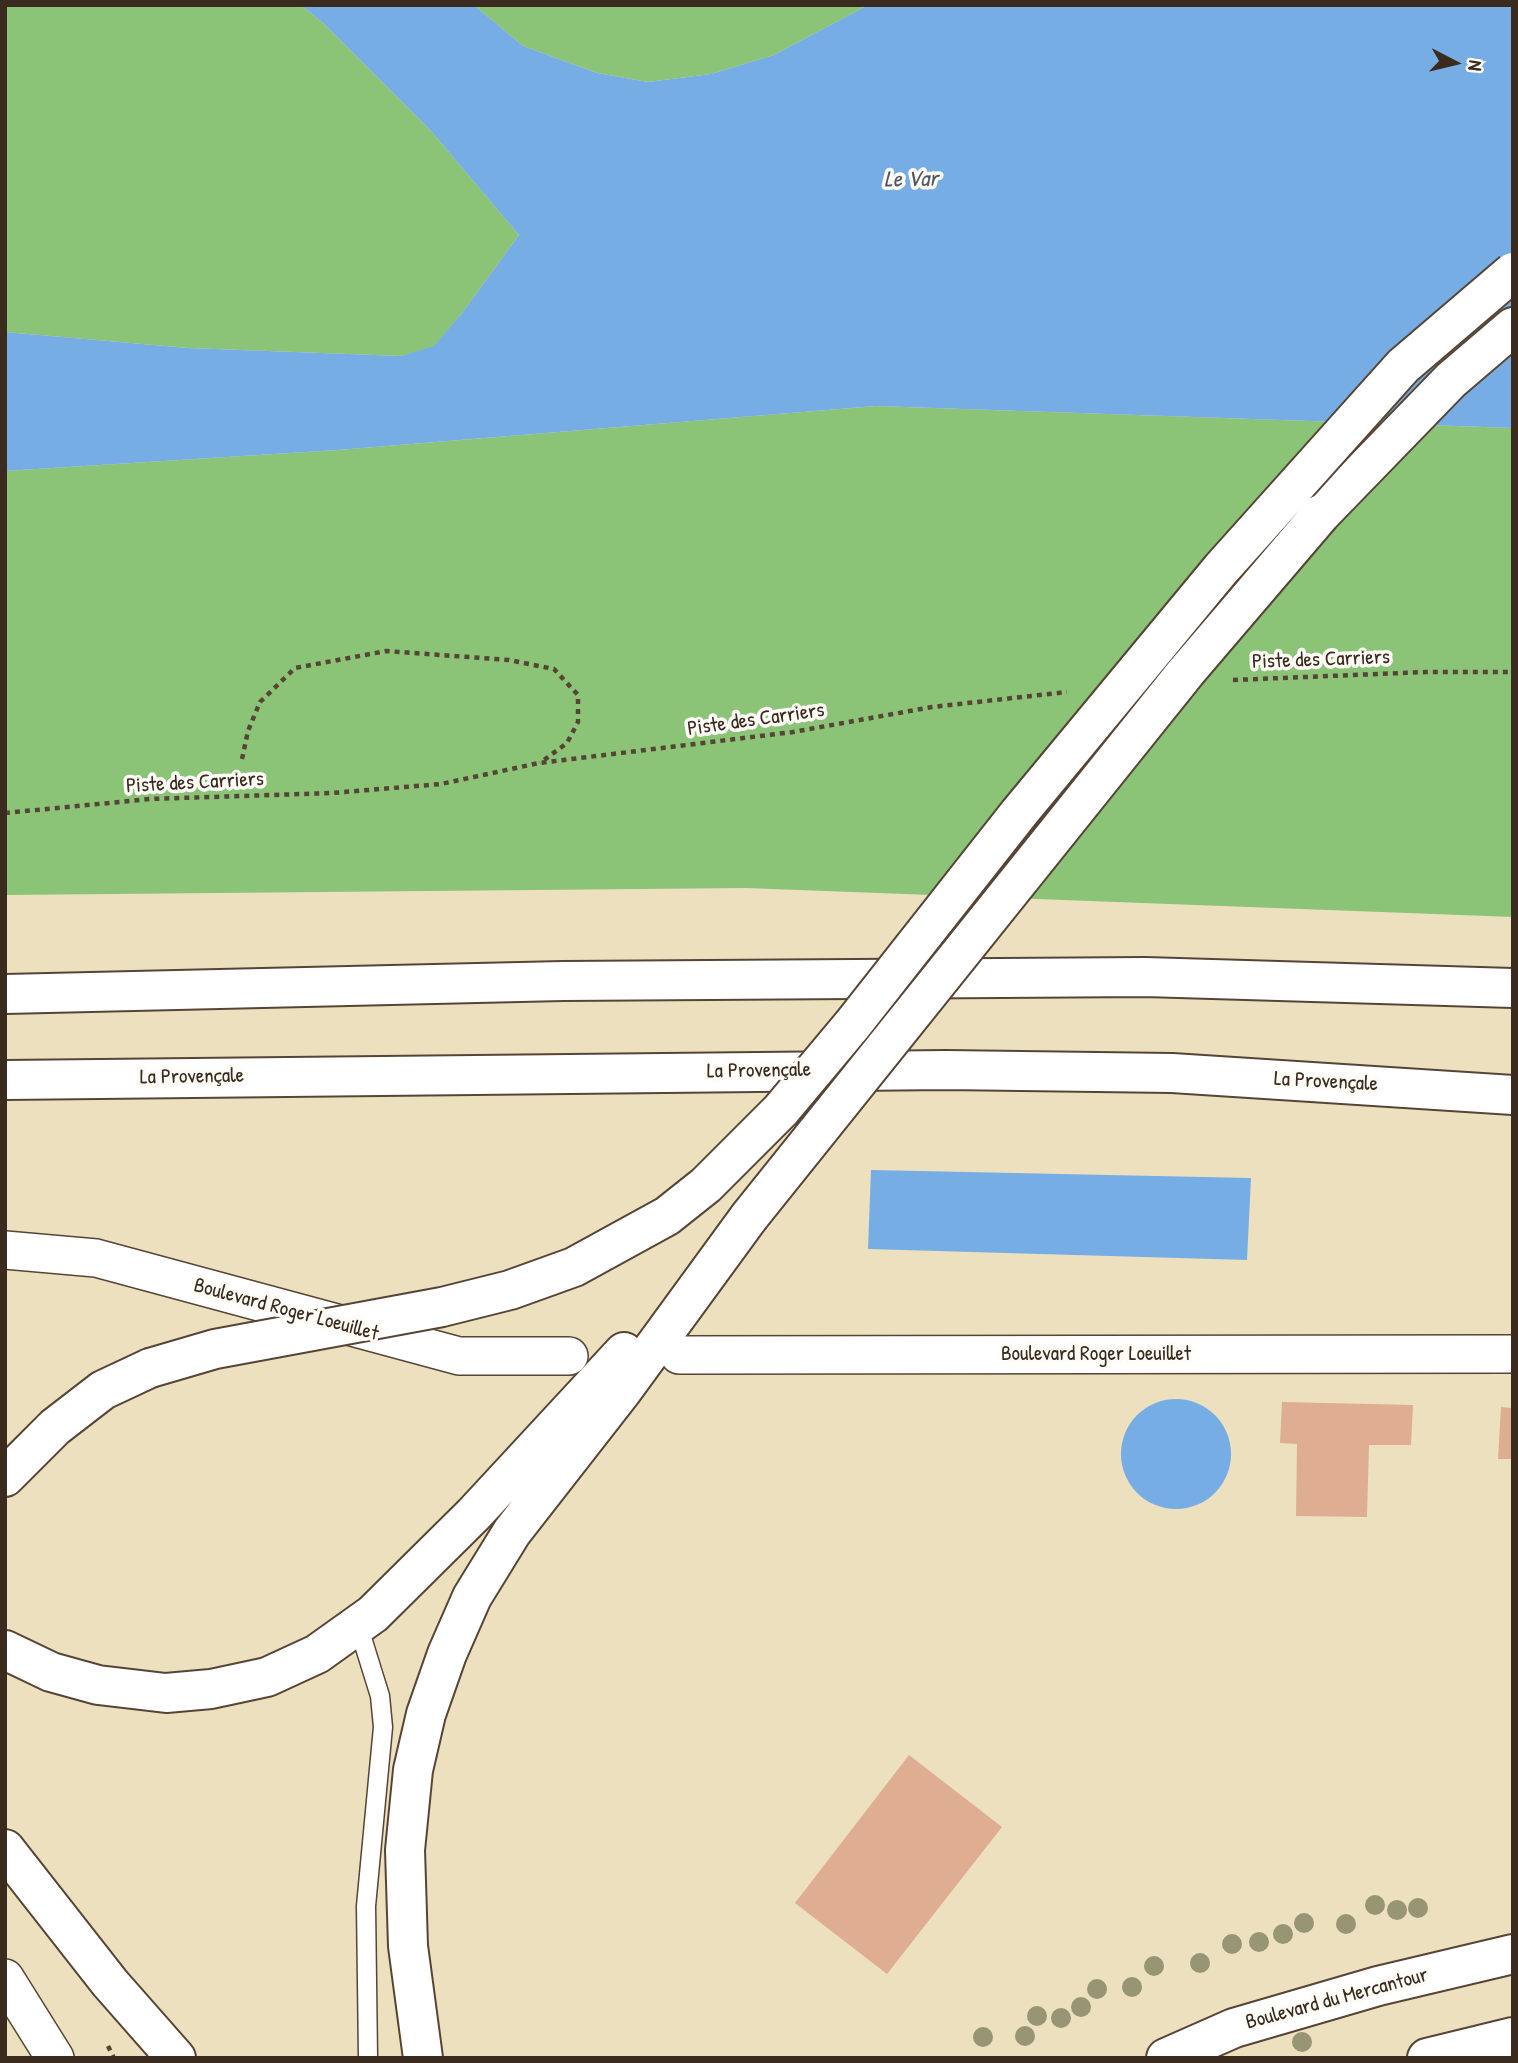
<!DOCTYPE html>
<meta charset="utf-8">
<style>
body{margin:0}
#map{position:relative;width:1518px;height:2063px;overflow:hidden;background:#ede0bf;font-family:"Patrick Hand",sans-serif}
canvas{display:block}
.frame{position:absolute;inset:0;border:7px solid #3b2a1e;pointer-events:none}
.north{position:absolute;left:1420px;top:28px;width:70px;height:70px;-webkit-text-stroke:5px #fdfcf7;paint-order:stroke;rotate:97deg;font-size:19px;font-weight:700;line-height:28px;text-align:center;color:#3b2a1e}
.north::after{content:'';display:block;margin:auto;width:24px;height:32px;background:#3b2a1e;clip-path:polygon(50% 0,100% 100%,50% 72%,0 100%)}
</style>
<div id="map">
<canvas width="1518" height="2063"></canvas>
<div class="frame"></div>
<div class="north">N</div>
</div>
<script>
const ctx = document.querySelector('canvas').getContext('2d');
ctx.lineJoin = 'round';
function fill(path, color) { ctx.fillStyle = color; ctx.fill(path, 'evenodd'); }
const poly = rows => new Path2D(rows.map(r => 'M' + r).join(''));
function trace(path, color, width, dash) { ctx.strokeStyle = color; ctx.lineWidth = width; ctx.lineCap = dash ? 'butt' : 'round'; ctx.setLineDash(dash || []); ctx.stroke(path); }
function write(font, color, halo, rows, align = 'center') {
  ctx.font = font + ' "Patrick Hand",sans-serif'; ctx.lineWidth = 7; ctx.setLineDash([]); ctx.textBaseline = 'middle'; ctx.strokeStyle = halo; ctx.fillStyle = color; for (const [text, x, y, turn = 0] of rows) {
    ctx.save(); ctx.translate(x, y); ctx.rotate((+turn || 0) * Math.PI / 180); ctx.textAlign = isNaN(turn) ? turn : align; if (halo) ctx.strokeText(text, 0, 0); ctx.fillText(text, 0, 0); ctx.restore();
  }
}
fill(poly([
 [5,5,301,5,323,23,431,131,519,235,462,313,434,347,401,356,188,348,5,332],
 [474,5,868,5,774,55,711,74,648,82,597,73,523,46],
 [876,406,1513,428,1513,917,746,888,5,895,5,471,338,450]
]), '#8bc477');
fill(poly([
 [301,5,474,5,523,46,597,73,648,82,711,74,774,55,868,5,1513,5,1513,428,876,406,338,450,5,471,5,332,188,348,401,356,434,346,462,313,519,235,431,131,323,23],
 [871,1170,1251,1178,1247,1260,868,1249],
 '1121 1454a55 55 0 1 1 110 0a55 55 0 1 1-110 0Z'
]), '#77ade5');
fill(poly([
 [1282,1402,1413,1405,1411,1445,1369,1445,1367,1517,1296,1516,1297,1444,1280,1443],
 [1501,1407,1513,1408,1513,1459,1498,1459],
 [909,1755,1002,1827,887,1974,795,1903]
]), '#dead92');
const lane = poly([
 [358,1625,380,1696,383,1727,366,1906,368,2058]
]);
const street = poly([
 [5,1250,96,1258,459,1356,569,1356],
 [679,1355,1513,1354],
 [5,1978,55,2058]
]);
const primary = poly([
 [1166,2058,1234,2028,1378,1986,1513,1954],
 [1427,2058,1513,2037]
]);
const highway = poly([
 [1321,514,1451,380,1513,327],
 [5,994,563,981,1145,977,1513,988],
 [5,1080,946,1070,1172,1073,1513,1095],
 [5,1477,55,1427,103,1390,150,1368],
 [5,1650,51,1672,98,1685,166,1693,211,1689,267,1677,317,1654,373,1614,474,1514,624,1352],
 [5,1849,110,1983,176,2058],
 [423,2058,408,1946,405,1850,413,1770,426,1714,447,1654,472,1597,512,1532,622,1391,749,1217]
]);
trace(lane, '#564536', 21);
trace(street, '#564536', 40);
trace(primary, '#564536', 42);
trace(highway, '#564536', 42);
trace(poly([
 [1233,680,1426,672,1513,672],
 [242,759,248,731,260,702,295,668,386,651,509,660,554,669,578,695,578,722,567,743,540,763],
 [5,813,150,799,332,793,441,784,539,763,793,732,932,707,1067,692],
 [108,2046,114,2058]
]), '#564536', 4.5, [5, 5]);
trace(lane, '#fff', 18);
trace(street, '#fff', 37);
trace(primary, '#fff', 38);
trace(highway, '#fff', 38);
const highwayBridge = poly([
 [749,1217,1186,672,1321,514],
 [150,1368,215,1349,442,1307,510,1290,574,1267,667,1216,706,1185,781,1110,853,1024,1019,813,1221,569,1403,366,1513,272]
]);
trace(highwayBridge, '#564536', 42, []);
trace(highwayBridge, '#fff', 38);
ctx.fillStyle = '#989575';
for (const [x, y] of [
 [1375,1905],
 [1418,1908],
 [1397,1910],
 [1304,1923],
 [1346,1924],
 [1283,1934],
 [1259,1942],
 [1232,1944],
 [1200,1963],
 [1154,1966],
 [1132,1987],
 [1097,1989],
 [1081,2007],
 [1037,2016],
 [1061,2018],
 [1025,2036],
 [983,2037],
 [1302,2042]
]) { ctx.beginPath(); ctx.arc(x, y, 10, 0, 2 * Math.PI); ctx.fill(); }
write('21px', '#3b2a1e', '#fdfcf7', [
 ["Piste des Carriers",1321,660,-2],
 ["Piste des Carriers",756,720,-8],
 ["Piste des Carriers",195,783,-3],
 ["La Provençale",759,1071,-1],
 ["La Provençale",192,1077,-1],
 ["La Provençale",1326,1082,3],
 ["Boulevard Roger Loeuillet",286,1310,15],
 ["Boulevard Roger Loeuillet",1096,1354],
 ["Boulevard du Mercantour",1337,1999,-15]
]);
write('italic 23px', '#505864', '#fdfcf7', [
 ["Le Var",911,180,-1]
]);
</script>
